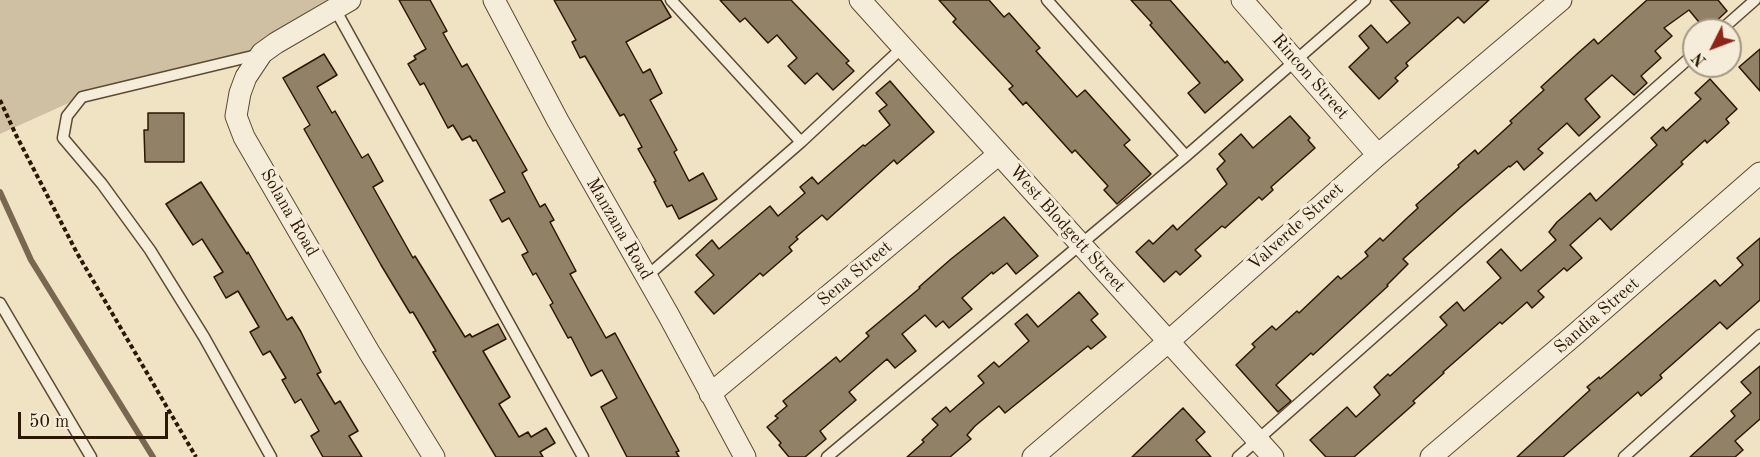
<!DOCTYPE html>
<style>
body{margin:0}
#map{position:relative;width:1760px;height:457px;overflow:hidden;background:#f0e3c4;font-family:"Old Standard TT",serif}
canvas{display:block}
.north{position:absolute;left:1682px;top:18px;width:60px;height:60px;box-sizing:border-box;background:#f5edd9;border:2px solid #a49783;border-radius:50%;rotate:228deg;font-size:16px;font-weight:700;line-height:24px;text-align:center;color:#2b1702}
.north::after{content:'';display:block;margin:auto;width:21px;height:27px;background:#8f2418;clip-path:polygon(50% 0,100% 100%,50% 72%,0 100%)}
.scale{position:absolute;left:18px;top:412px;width:150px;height:27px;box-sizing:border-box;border:3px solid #2b1702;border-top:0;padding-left:8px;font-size:18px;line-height:21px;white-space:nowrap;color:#2b1702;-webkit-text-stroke:4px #f5edd9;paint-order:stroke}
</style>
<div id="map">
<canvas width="1760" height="457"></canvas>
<div class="north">N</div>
<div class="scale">50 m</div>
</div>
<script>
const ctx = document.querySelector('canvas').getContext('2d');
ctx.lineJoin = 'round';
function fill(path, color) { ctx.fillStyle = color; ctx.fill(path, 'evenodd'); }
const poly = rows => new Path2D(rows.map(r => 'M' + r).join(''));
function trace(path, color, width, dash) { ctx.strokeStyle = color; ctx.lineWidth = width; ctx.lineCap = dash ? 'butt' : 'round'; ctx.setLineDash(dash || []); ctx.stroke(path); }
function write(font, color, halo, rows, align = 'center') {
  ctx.font = font + ' "Old Standard TT",serif'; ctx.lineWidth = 6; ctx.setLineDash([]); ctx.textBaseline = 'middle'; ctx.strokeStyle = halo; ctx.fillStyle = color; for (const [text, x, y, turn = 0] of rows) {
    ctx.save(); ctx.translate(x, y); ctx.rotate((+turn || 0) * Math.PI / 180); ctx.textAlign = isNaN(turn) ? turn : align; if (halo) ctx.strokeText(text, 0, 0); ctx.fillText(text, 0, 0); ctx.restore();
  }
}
fill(poly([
 [0,0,350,0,262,53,82,97,0,134]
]), '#cfc0a3');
trace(poly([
 [0,192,31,260,153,457]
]), '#79684f', 6);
const building = poly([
 [399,0,430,0,447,31,443,33,462,67,467,64,527,170,522,173,540,207,545,204,554,220,550,222,576,271,570,274,606,338,615,333,679,451,676,452,679,457,627,457,601,407,617,398,602,370,591,376,571,337,568,338,550,305,553,303,536,273,533,275,522,255,528,252,509,218,502,222,490,200,505,192,476,140,473,141,470,136,462,140,453,125,448,128,424,83,420,85,408,64,416,59,414,56,426,49,399,0],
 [554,0,661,0,671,17,626,42,643,73,650,69,662,93,650,100,677,150,674,152,689,181,703,173,717,199,679,219,672,205,667,207,654,182,656,181,638,149,642,147,624,114,620,116,585,56,580,58,572,42,576,40,554,0],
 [720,0,791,0,849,61,846,63,854,71,833,90,817,73,805,84,788,66,797,58,777,35,768,43,745,18,740,22,720,0],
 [939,0,989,0,1004,17,1009,13,1040,48,1036,51,1077,97,1085,90,1130,140,1124,145,1151,174,1117,204,1104,190,1108,186,1075,150,1072,153,1026,102,1023,105,1009,89,1013,86,953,22,956,19,939,0],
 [1131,0,1170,0,1225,63,1227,61,1243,80,1205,113,1188,93,1200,83,1150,25,1152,23,1131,0],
 [1390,0,1489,0,1464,23,1458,17,1406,63,1408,66,1395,78,1398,81,1379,99,1349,67,1369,48,1359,36,1371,25,1387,43,1410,23,1390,0],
 [1647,0,1718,0,1727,11,1710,27,1703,27,1689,10,1664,28,1672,36,1655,51,1661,58,1641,76,1647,83,1634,95,1612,75,1585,99,1600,117,1579,136,1567,123,1538,149,1543,153,1524,170,1517,161,1510,167,1509,166,1461,207,1403,259,1408,264,1387,285,1388,286,1313,355,1311,353,1276,385,1291,401,1278,412,1236,365,1255,347,1252,344,1272,326,1276,330,1297,311,1299,313,1338,276,1341,279,1368,256,1365,252,1380,238,1383,241,1406,219,1418,208,1416,205,1459,167,1458,165,1475,150,1478,154,1512,123,1510,121,1544,90,1541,87,1577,54,1594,39,1598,44,1647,0],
 [1760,49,1760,91,1739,67,1760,49],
 [324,54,337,75,317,87,332,113,335,111,362,158,368,154,383,181,373,187,413,258,415,256,465,337,470,334,472,337,498,324,506,339,483,351,510,397,499,404,519,437,528,432,531,437,546,428,555,443,540,452,543,457,496,457,433,352,436,351,413,312,410,313,381,265,304,129,310,125,283,78,324,54],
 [1710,79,1737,109,1726,119,1729,123,1707,143,1705,140,1681,162,1683,164,1611,230,1600,218,1570,245,1582,258,1567,271,1564,268,1538,291,1544,297,1532,308,1527,302,1502,324,1500,322,1443,372,1444,373,1413,401,1415,403,1354,457,1326,457,1310,440,1347,407,1356,417,1380,395,1374,387,1388,374,1390,376,1447,325,1440,317,1457,302,1464,311,1501,278,1487,262,1501,249,1521,271,1556,240,1549,232,1557,222,1590,193,1596,201,1657,145,1651,138,1663,127,1666,131,1701,99,1695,93,1710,79],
 [890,81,934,132,897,164,894,160,827,220,822,215,796,237,798,239,789,247,792,251,763,276,760,273,714,314,695,292,714,275,696,255,712,240,719,249,770,206,778,216,805,193,800,187,812,177,818,184,863,145,865,146,890,125,879,111,887,105,876,93,890,81],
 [148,113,184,113,184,162,145,162,144,130,148,130,148,113],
 [1290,116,1310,138,1308,140,1315,148,1271,187,1273,190,1262,200,1259,197,1225,228,1222,226,1195,250,1201,256,1180,275,1176,271,1164,282,1136,252,1149,240,1153,244,1173,225,1177,230,1227,184,1217,169,1225,161,1219,154,1241,134,1253,148,1290,116],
 [201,182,247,254,248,252,287,320,292,317,301,332,321,372,317,374,335,404,340,401,358,431,349,436,362,457,323,457,311,436,319,431,301,399,295,403,282,380,286,378,270,351,263,355,250,332,259,327,238,291,226,298,214,277,223,272,202,239,193,245,166,204,201,182],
 [1004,217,1038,256,1016,274,1007,263,993,274,992,272,962,298,972,309,949,328,943,321,936,327,925,315,902,334,916,351,895,368,887,359,849,392,856,400,820,431,826,439,805,457,789,457,779,445,781,443,767,427,778,418,775,416,787,406,783,401,836,357,840,362,869,336,866,333,920,288,919,287,951,259,1004,217],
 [1760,238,1760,300,1727,329,1720,322,1660,375,1662,378,1641,396,1638,392,1563,457,1517,457,1590,390,1587,387,1599,377,1600,379,1715,280,1720,286,1743,265,1737,258,1760,238],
 [1079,292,1098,314,1091,320,1106,337,1091,349,1088,346,1005,413,999,406,975,426,967,435,971,439,950,457,907,457,924,442,922,440,938,425,932,419,946,407,950,412,958,405,984,383,978,376,994,362,999,367,1029,341,1015,324,1027,314,1038,327,1079,292],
 [1760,366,1760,419,1735,441,1743,450,1735,457,1690,457,1735,416,1731,411,1751,393,1741,382,1760,366],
 [1183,408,1205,432,1196,440,1211,457,1132,457,1183,408]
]);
fill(building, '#918167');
trace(building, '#2b1702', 1.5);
const service = poly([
 [671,0,801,142],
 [1047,0,1186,156],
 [335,9,583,457],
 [1721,30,1755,0],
 [261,54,82,97,67,116,63,138,102,184,150,250,204,337,271,457],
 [646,277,801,142,903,47],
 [0,303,91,457],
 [827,457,1186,156,1365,0],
 [1238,457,1694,54],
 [1624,457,1760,335]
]);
const minor = poly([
 [350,0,276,43,262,53,246,77,240,93,236,116,244,137,369,352,434,457],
 [494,0,558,121,669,316,745,457],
 [860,0,1273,457],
 [1242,0,1378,155],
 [710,394,999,154],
 [1033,457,1169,341,1378,155,1561,0],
 [1431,457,1572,337,1760,173]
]);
trace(service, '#5c4a32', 13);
trace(minor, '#5c4a32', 23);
trace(poly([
 [0,100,16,135,77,253,196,457]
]), '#2b1702', 4, [4.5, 3]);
trace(service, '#f5edd9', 10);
trace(minor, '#f5edd9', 21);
write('18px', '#2b1702', '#f5edd9', [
 ["Rincon Street",1310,77,49],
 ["Solana Road",289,213,60],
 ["Valverde Street",1296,227,-42],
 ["Manzana Road",619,229,60],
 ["West Blodgett Street",1067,229,48],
 ["Sena Street",855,274,-40],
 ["Sandia Street",1597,316,-41]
]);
</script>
